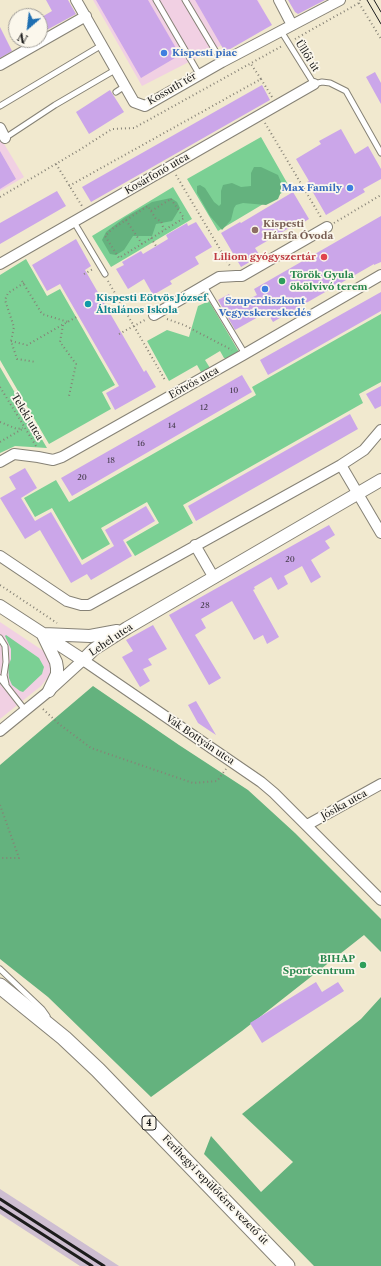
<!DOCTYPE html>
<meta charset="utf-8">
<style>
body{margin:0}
#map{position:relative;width:381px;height:1266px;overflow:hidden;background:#f1e9cf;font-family:"Libre Caslon Text",serif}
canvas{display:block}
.north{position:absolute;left:8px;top:8px;width:40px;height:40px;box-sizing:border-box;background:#fbf7ec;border:1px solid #a29f99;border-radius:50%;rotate:208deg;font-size:11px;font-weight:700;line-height:16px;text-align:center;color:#1c1c1c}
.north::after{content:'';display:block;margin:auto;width:14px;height:18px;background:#1f6fb2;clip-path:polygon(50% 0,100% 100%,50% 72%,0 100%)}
</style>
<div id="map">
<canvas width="381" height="1266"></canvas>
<div class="north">N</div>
</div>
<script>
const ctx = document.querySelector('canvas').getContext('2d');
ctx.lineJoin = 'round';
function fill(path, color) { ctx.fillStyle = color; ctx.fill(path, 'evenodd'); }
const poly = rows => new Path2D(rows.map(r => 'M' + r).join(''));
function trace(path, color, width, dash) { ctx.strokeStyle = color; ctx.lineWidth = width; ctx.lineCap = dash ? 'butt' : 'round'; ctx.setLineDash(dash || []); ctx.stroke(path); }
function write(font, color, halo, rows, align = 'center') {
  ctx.font = font + ' "Libre Caslon Text",serif'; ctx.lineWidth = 3.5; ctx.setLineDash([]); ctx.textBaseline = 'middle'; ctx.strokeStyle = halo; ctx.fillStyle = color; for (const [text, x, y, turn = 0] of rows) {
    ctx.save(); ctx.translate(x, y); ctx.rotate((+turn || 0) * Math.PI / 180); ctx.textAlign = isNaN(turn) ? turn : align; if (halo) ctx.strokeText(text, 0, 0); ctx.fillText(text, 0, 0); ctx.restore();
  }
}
fill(poly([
 [93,0,258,0,269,21,142,86],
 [0,137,24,177,0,191],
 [0,622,60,662,41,686,0,719]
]), '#f1d0e3');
fill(poly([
 [0,1189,116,1264,119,1266,80,1266,0,1214]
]), '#cebed1');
fill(poly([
 [261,137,290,188,218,231,187,179],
 [173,187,192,219,111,267,92,236],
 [26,259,47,296,60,289,115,385,102,392,111,409,49,444,0,360,0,275],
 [209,301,239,352,228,359,224,358,220,351,205,360,210,368,209,370,204,373,201,372,197,365,169,381,147,341,167,330,189,337,198,306],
 [381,314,381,382,359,394,363,403,183,505,193,523,135,556,126,542,159,523,147,502,101,528,110,544,82,560,52,508,35,517,24,498,56,480,69,502,256,395,252,387],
 [0,367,47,448,15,446,0,453],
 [6,635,39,658,44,667,42,674,23,692,20,691,12,685,9,678,8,667,11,659,11,649,5,636]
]), '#7bd094');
fill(poly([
 [254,167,261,167,278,175,283,187,278,199,266,205,243,203,236,205,234,208,231,220,222,230,210,216,197,193,197,186,200,185,205,188,214,202,219,206,221,204,221,191,223,185,232,183,241,187,251,186,251,173],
 [171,198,177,202,180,208,172,221,156,224,152,236,133,236,124,250,116,255,110,254,102,240,106,232,124,218,152,202],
 [93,686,179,745,248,790,295,833,381,919,381,952,364,935,242,1031,151,1097,48,997,0,959,0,765],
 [381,997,381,1266,314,1266,204,1154,211,1136,261,1192,293,1162,242,1114,361,1019]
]), '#64b27e');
fill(poly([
 [46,0,68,0,76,14,43,32,40,26,40,18,52,11],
 [96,0,148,0,180,55,141,78],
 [195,0,257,0,272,25,225,52],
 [288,0,325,0,298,14,295,12],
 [0,27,12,51,0,58],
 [375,72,381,83,381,104,366,77],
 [262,85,270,100,91,202,82,187],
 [110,90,124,112,89,134,76,112],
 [341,129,355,154,368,146,381,169,381,179,363,189,365,192,326,215,307,182,309,181,296,159,321,144,319,141],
 [0,151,16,179,0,189],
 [57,191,66,206,0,244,0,223],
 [293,192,309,219,292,229,291,227,255,248,260,256,241,267,221,233,240,222,241,223],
 [381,216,381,262,374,265,374,264,273,322,267,312,235,330,218,300,229,294,235,306,257,295,254,289],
 [196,222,212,247,195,257,199,264,170,281,172,284,153,295,144,279,128,289,116,269,124,265,122,262,141,251,143,254,168,239,166,235,187,223,188,226],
 [76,239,91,266,85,270,144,372,146,370,156,387,115,410,106,393,119,386,60,284,47,291,32,265],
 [381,292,381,311,268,375,260,360],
 [242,375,252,392,72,496,61,478],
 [381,386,381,406,375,409,366,394],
 [350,414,358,429,196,521,188,506],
 [25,468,37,488,21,498,35,521,51,512,82,565,114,546,105,530,146,506,155,521,123,540,132,556,91,580,87,574,71,583,40,530,25,539,0,498,16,489,9,477],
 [329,525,335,535,325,541,330,548,311,560,321,577,311,583,302,566,284,576,288,584,278,590,271,577,254,587,255,589,253,590,279,637,267,644,263,635,254,640,232,601,201,619,206,628,195,635,221,678,209,685,169,615],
 [153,625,167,649,148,659,152,665,143,669,150,681,140,687,122,657,133,651,126,640],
 [196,701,216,735,198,723,188,705],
 [316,982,322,992,338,982,344,991,262,1043,250,1023]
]), '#cba6e9');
const service = poly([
 [156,0,199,74],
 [185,0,222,62],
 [281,31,314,84,322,82,330,83,346,91,381,153],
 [116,92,125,86],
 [0,106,102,45],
 [5,138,55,105,115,70],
 [74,222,105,274],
 [204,286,245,354],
 [0,638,5,646,6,662,4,675,6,684],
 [0,678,25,710],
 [0,969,42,1009,47,1016]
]);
const minor = poly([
 [76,0,134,102,145,106,222,62,340,0],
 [279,0,292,25],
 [0,65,86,16],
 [0,128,5,138],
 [0,264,314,84],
 [154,315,219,277,236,276,242,276,327,227],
 [0,462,14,454,38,457,53,460,62,457,243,355,381,275],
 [341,465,381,533],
 [195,545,214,578],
 [0,556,67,601,81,605,89,605,341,465,364,450,381,430],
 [0,731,49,691,83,660,261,782,274,793,381,900],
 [307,825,381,784]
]);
const tertiary = poly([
 [0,606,83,660,94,649,127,628,381,480],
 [44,634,90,636,117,631],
 [43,635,56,662,57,668,57,674,49,691]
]);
const primary = poly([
 [0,986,64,1038,98,1070,287,1266]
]);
trace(service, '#868276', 7);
trace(minor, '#868276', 12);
trace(tertiary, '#868276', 14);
trace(primary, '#868276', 17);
trace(poly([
 [359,3,381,39],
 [295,39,359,3,360,0],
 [261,79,272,97],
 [265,123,322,219],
 [56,164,82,206],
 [176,175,230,266],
 [69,186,261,79,251,64],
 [0,197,81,149,112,129,134,128,282,46],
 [171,199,184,218,119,258,105,236,112,229,148,206,151,211,171,199],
 [151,211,156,219,161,221,164,230],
 [126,220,142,244],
 [334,223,381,195],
 [151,238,156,246],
 [84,274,93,269],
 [22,281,42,314,68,322],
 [108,281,165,380],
 [24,283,8,293,5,300,14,327,11,341,17,359,36,362],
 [167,319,184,325,232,350],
 [63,325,60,342,76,364,69,396],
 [119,334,145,320],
 [11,341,27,345,78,316],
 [0,387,36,446],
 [0,422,17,429,23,428],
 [0,442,24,428],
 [0,585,57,623],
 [43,709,59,724,91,748,193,783,217,781,226,769],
 [0,805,19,858,0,858]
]), '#868276', 2, [1, 3]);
trace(service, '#fff', 5);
trace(minor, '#fff', 10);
trace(tertiary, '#fff', 12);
trace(primary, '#fff', 15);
trace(poly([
 [367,0,381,24],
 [374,0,381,12]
]), '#1c1c1c', 1);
trace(poly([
 [0,1199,104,1266],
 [0,1207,92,1266]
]), '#1c1c1c', 3);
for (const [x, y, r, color] of [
 [164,53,4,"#3f7fe0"],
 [350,188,4,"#3f7fe0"],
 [255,230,4,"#8d6e63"],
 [324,257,4,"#e0444e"],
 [282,281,4,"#2e9e5b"],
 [265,289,4,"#3f7fe0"],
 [88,304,4,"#0f9aa8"],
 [363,965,4,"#2e9e5b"]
]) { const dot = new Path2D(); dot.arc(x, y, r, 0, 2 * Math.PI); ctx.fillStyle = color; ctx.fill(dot); trace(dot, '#fbf7ec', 1.5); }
write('8px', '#483e4f', null, [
 ["10",234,391],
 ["12",204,408],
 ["14",172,426],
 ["16",141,444],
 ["18",111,461],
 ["20",82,478],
 ["20",290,560],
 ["28",205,606]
]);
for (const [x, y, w] of [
 [149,1123,14]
]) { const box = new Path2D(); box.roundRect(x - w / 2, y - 7, w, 14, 3); ctx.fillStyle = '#fbf7ec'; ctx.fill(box); trace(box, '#1c1c1c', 1); }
write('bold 9px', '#1c1c1c', null, [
 ["4",149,1123]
]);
write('bold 10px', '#366cbe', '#fbf7ec', [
 ["Kispesti piac",172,53],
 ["Max Family",342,188,"right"],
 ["Szuperdiszkont",265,301,"center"],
 ["Vegyeskereskedés",265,313,"center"]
], 'left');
write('10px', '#1c1c1c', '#fbf7ec', [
 ["Üllői út",307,56,58],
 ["Kossuth tér",172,89,-30],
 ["Kosárfonó utca",157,174,-30],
 ["Eötvös utca",194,383,-29],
 ["Teleki utca",27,417,59],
 ["Lehel utca",111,640,-34],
 ["Vak Bottyán utca",200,740,34],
 ["Jósika utca",344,805,-29],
 ["Ferihegyi repülőtérre vezető út",215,1190,46]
]);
write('bold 10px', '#785e54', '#fbf7ec', [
 ["Kispesti",263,224],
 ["Hársfa Óvoda",263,236]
], 'left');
write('bold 10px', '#be3a42', '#fbf7ec', [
 ["Liliom gyógyszertár",316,257]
], 'right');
write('bold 10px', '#27864d', '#fbf7ec', [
 ["Török Gyula",290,275],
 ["ökölvívó terem",290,287],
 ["BIHAP",355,959,"right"],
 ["Sportcentrum",355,971,"right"]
], 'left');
write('bold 10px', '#0d838f', '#fbf7ec', [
 ["Kispesti Eötvös József",96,298],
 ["Általános Iskola",96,310]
], 'left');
</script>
